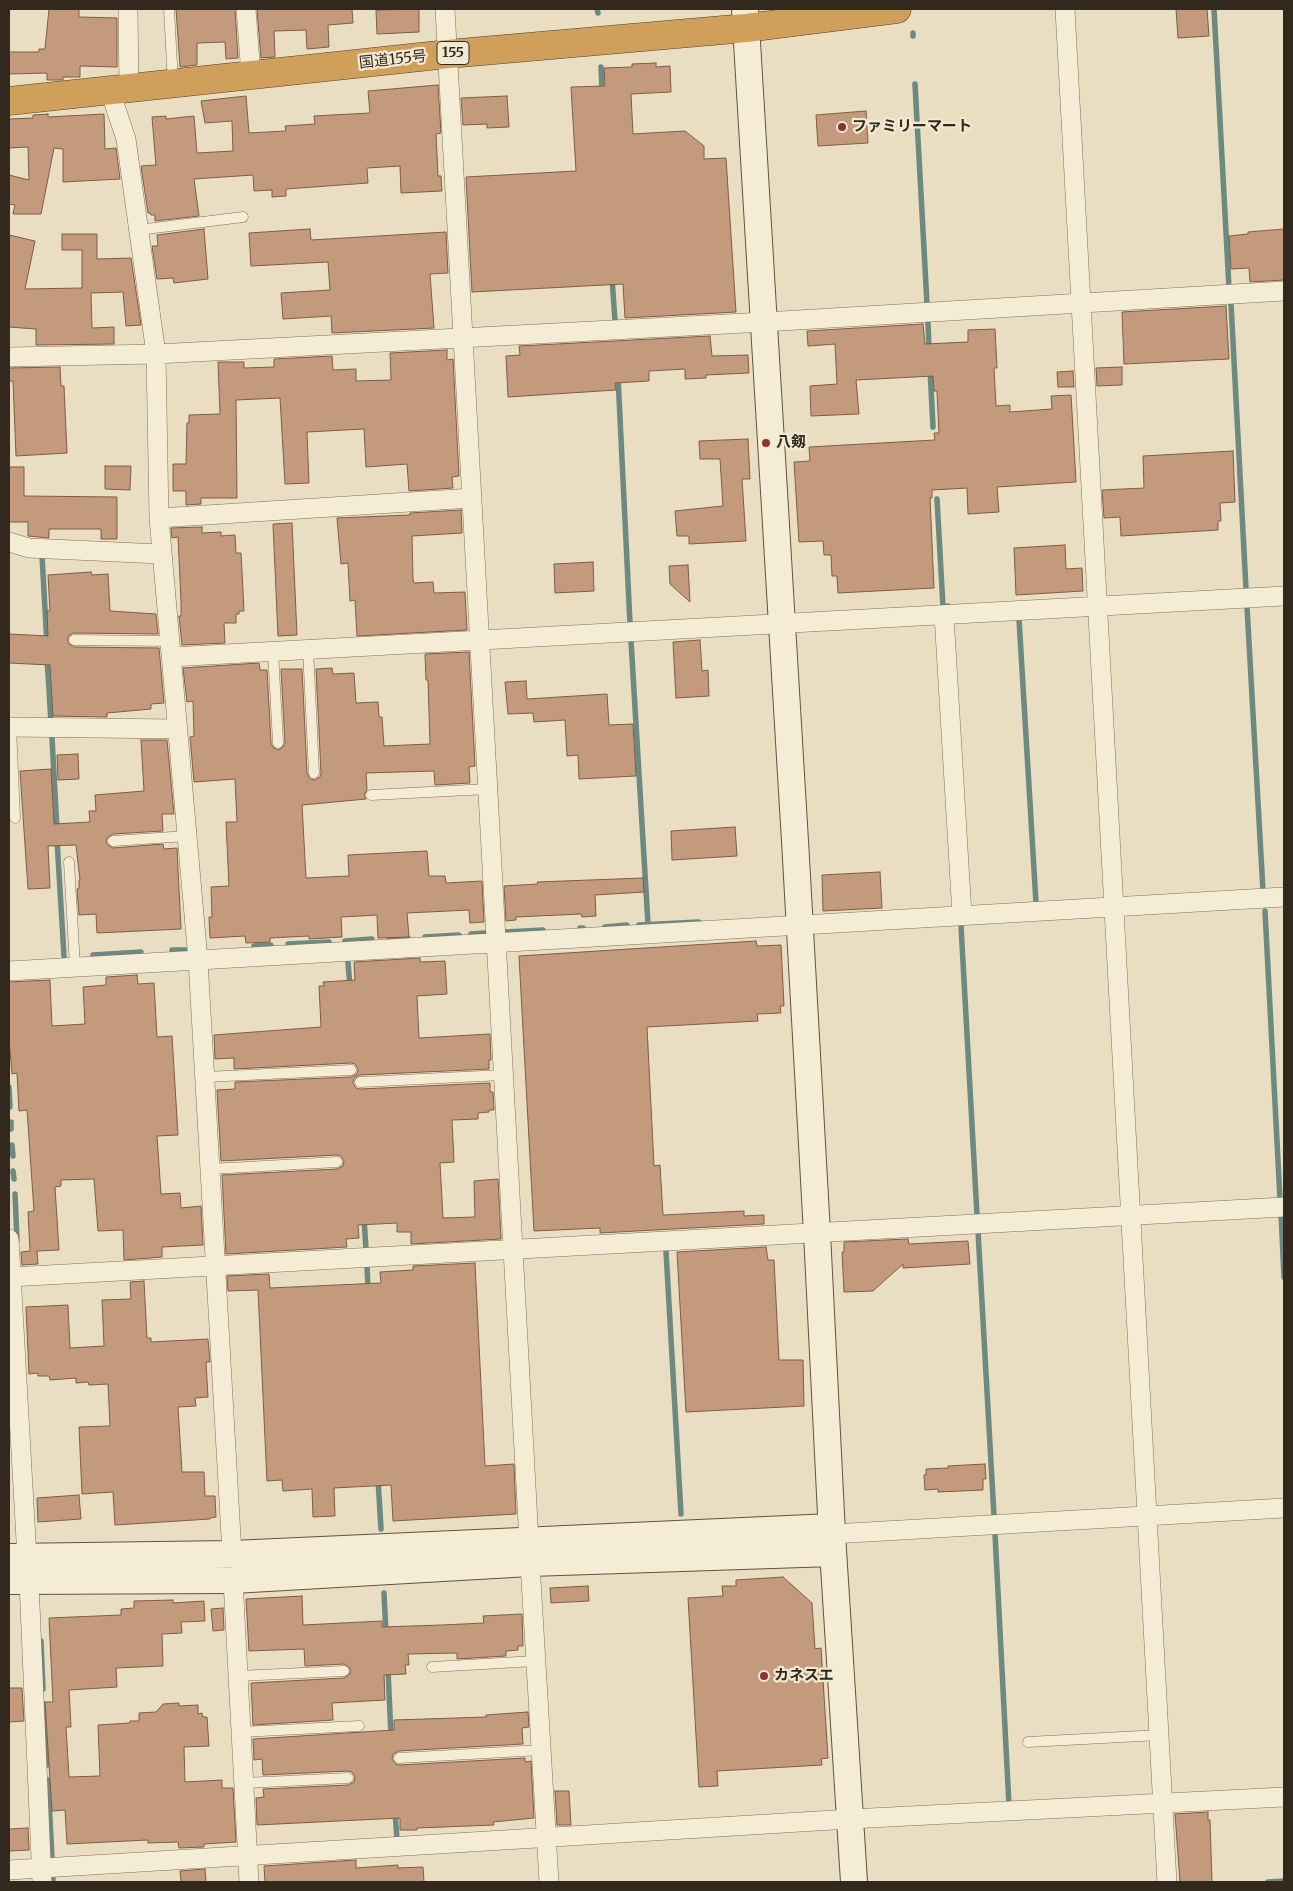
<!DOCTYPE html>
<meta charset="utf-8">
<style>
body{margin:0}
#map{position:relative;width:1293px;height:1891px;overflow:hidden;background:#e9dec2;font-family:Merriweather,serif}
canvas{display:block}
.frame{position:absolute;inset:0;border:10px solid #32281e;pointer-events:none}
</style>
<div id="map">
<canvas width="1293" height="1891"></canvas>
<div class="frame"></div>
</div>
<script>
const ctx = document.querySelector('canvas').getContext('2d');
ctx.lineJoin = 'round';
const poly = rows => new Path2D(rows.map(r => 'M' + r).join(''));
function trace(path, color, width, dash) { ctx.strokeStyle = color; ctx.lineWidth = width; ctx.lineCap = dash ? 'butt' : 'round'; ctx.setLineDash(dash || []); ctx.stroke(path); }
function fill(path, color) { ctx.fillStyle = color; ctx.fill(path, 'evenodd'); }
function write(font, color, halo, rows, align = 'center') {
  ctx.font = font + ' Merriweather,"Noto Sans JP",serif'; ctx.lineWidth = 4.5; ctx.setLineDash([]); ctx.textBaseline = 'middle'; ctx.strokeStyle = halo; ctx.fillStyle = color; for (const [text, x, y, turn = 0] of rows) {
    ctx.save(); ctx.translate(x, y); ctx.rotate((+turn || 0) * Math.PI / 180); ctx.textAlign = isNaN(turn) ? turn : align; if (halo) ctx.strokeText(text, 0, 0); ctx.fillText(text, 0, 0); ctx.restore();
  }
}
trace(poly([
 [597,9,598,13],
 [1214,9,1229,288],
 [913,33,913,36],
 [601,67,602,92],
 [915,84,927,304],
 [612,278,615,321],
 [1231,304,1246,589],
 [928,322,929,350],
 [930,369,933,427],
 [618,377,630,623],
 [937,499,943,607,948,606],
 [42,556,47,644],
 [1247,607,1263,891],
 [1019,619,1036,903],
 [631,641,648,924],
 [47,658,51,722],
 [52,738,57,830],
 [57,840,64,956],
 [1265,911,1280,1199],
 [639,925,699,922],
 [961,926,977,1215],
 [605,927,627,925],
 [580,928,583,928],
 [506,932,543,930],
 [471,934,485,933],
 [425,937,459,935],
 [389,939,408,938],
 [345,941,372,939],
 [288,944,329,942],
 [254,946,271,945],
 [172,950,185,950],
 [93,955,141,952],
 [348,962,350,987],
 [9,1087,10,1107],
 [11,1122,11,1129],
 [12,1145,13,1156],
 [13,1171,14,1179],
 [15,1194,17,1240],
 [1281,1213,1284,1277],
 [364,1219,366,1249],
 [978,1231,994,1516],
 [666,1251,681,1514],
 [367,1265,368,1290],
 [378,1479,381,1529],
 [995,1534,1009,1805],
 [384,1593,386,1634],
 [41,1641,43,1689],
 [388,1669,391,1737],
 [44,1704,47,1765],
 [48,1780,52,1859],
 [395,1811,397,1839],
 [53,1879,53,1882],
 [1268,1882,1284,1881]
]), '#6c8982', 5.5);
const building = poly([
 [49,9,79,9,79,17,117,18,117,67,80,66,80,77,63,77,63,80,47,80,47,73,9,74,9,52,39,52,39,49,45,49,49,9],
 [176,9,235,9,238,58,226,59,225,42,197,43,197,65,180,67,176,9],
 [257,9,352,9,353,23,328,25,329,47,307,49,306,30,274,31,275,57,261,58,257,9],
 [419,9,419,32,377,34,376,10,419,9],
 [1176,9,1207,9,1209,36,1178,38,1176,9],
 [656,63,656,67,670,66,671,92,631,94,633,134,685,131,704,146,704,159,726,158,736,312,625,318,623,284,472,292,466,177,576,171,571,87,605,86,604,68,632,67,632,64,656,63],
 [438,85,441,133,436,134,438,176,441,176,442,191,401,193,400,166,367,168,368,183,286,189,286,196,272,197,272,190,254,191,253,175,194,179,199,216,155,221,155,215,151,215,150,213,148,213,141,166,156,165,152,117,166,116,166,119,194,116,197,153,233,151,232,121,205,123,201,101,246,96,249,133,286,131,285,126,315,124,314,116,370,113,368,91,438,85],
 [507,96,509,127,487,128,487,124,463,125,461,98,507,96],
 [866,111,868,143,818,146,816,115,866,111],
 [48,114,48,117,104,114,105,149,116,148,120,179,63,182,63,149,54,148,41,214,13,214,15,205,9,204,9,175,29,180,28,147,9,148,9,119,33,118,33,115,48,114],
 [204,229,208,279,174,283,173,278,157,279,152,246,158,246,157,235,204,229],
 [310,229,311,240,446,232,448,273,430,274,434,328,332,333,331,316,283,319,281,293,330,290,328,262,251,266,249,233,310,229],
 [1284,229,1284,280,1250,282,1249,268,1231,269,1229,236,1248,234,1248,232,1284,229],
 [62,234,97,234,97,259,131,258,141,325,126,326,123,292,91,293,92,328,114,327,114,344,36,345,36,329,9,327,9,235,35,241,25,289,82,288,82,250,62,250,62,234],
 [1226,306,1229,359,1124,364,1122,312,1226,306],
 [923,324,925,344,968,342,968,330,995,329,997,368,994,368,996,406,1010,405,1010,412,1052,409,1051,396,1071,395,1076,482,997,487,999,512,968,514,967,488,932,490,932,498,930,498,934,588,838,593,837,576,832,576,831,555,824,555,823,541,799,542,794,462,810,461,809,447,935,440,934,433,939,433,937,391,934,391,933,376,856,380,859,414,811,416,810,386,837,384,835,344,808,346,807,331,923,324],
 [710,336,712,356,748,355,749,373,706,375,706,378,685,379,685,369,649,371,649,381,615,383,616,390,508,397,506,356,520,355,519,346,710,336],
 [447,350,447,360,453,359,459,476,452,477,453,488,409,491,407,464,366,467,364,429,307,432,309,483,285,484,280,398,236,400,237,498,201,498,201,504,186,505,186,491,173,491,173,464,186,464,187,423,189,423,189,415,220,414,218,362,244,362,244,368,274,367,274,359,332,356,333,370,356,369,356,381,391,380,390,353,447,350],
 [60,367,61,386,64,386,67,453,16,456,13,381,9,381,9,368,60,367],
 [1122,367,1122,385,1097,386,1096,368,1122,367],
 [1073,371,1074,387,1058,387,1057,372,1073,371],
 [748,439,750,479,742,479,746,541,689,544,689,536,677,536,675,511,723,506,720,459,700,459,699,441,748,439],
 [1233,451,1235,502,1220,503,1221,521,1218,521,1218,530,1121,536,1120,517,1104,518,1102,490,1144,488,1143,456,1233,451],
 [105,466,131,466,130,490,105,489,105,466],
 [9,467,24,467,24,496,117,497,117,539,101,539,101,529,49,529,49,538,28,536,28,522,9,522,9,467],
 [461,510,462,533,412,536,413,579,414,583,433,582,434,593,465,592,467,630,357,636,355,600,350,601,348,563,341,564,337,518,410,515,410,513,461,510],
 [292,523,297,635,278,636,273,524,292,523],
 [202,527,202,533,221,532,221,536,235,535,236,553,241,553,244,611,239,611,239,614,236,614,236,623,224,623,225,643,182,645,179,616,181,616,181,601,178,537,172,538,171,528,202,527],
 [1065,545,1066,569,1082,568,1083,591,1016,595,1014,548,1065,545],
 [593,562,594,591,555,593,554,564,593,562],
 [688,565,690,602,670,584,669,566,688,565],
 [91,572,92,575,108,574,110,611,156,614,158,634,74,633,68,636,68,643,74,647,159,648,164,703,151,704,151,709,107,713,107,717,53,716,50,665,9,663,9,634,48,636,47,611,50,611,48,575,91,572],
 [700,640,702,671,708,670,709,696,676,698,673,642,700,640],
 [469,652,475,766,469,767,470,783,435,785,434,771,366,773,367,789,364,795,366,799,302,805,306,878,349,876,348,855,427,851,429,876,445,876,446,883,482,881,484,922,470,923,469,910,407,913,409,937,378,938,377,915,341,917,342,937,309,939,309,936,270,938,270,942,246,943,245,936,210,938,209,917,212,917,211,887,229,886,226,822,237,822,235,779,194,782,190,737,194,736,193,701,187,702,183,668,259,663,260,670,267,670,271,743,273,747,278,750,282,748,285,743,281,669,302,669,307,773,310,779,315,780,320,777,321,773,316,669,332,668,333,674,354,673,356,703,378,702,379,717,382,717,384,746,430,744,428,680,426,680,425,654,469,652],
 [526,681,527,699,607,694,609,725,633,724,636,776,579,779,578,755,567,756,565,720,534,722,533,713,508,714,505,682,526,681],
 [141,740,167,740,174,814,162,814,163,831,113,834,107,838,106,842,108,845,113,848,163,844,164,849,177,848,181,929,97,933,96,914,79,915,77,889,79,888,79,880,80,880,76,845,48,846,50,888,28,889,20,771,51,769,54,824,90,822,89,811,96,811,95,795,144,791,141,740],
 [78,754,79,779,58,780,57,755,78,754],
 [735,827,737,856,672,860,671,831,735,827],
 [880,872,882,908,823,911,822,875,880,872],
 [643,878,644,892,595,895,596,916,582,917,581,914,516,917,516,920,506,921,504,886,538,884,537,882,643,878],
 [756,941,757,946,781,945,784,1006,780,1006,781,1013,757,1014,758,1021,647,1027,654,1166,660,1165,663,1215,744,1211,744,1216,764,1215,764,1224,600,1233,600,1228,534,1231,519,956,756,941],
 [420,958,420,962,445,961,447,994,417,996,419,1038,490,1034,491,1060,489,1060,489,1069,360,1075,354,1078,353,1083,356,1088,360,1089,490,1083,490,1092,493,1092,494,1110,489,1110,489,1112,478,1113,478,1119,452,1120,454,1162,440,1163,443,1218,475,1217,474,1181,498,1179,501,1239,411,1244,411,1232,397,1232,397,1223,358,1225,359,1238,346,1239,347,1247,226,1254,222,1175,337,1169,343,1166,344,1161,341,1156,337,1155,221,1161,217,1090,235,1089,235,1082,351,1077,357,1074,358,1069,355,1064,351,1063,234,1069,234,1058,215,1059,214,1035,321,1027,319,986,324,986,323,982,355,980,354,962,420,958],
 [137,975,138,984,154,983,157,1037,172,1036,178,1135,157,1136,161,1194,180,1193,181,1208,201,1206,203,1245,162,1247,162,1257,124,1260,123,1230,98,1231,94,1179,61,1180,61,1186,55,1187,59,1250,37,1251,38,1264,22,1265,21,1252,30,1251,28,1212,34,1211,27,1110,19,1111,17,1073,12,1074,9,1040,9,982,50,980,52,1026,85,1024,83,987,106,985,106,977,137,975],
 [908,1239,909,1244,968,1241,970,1264,903,1268,903,1264,873,1291,844,1292,842,1252,844,1252,844,1242,908,1239],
 [766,1247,768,1260,774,1260,779,1360,803,1360,804,1406,686,1412,677,1252,766,1247],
 [475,1263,485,1466,514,1464,516,1514,393,1521,391,1485,334,1488,335,1516,313,1517,312,1489,283,1491,282,1480,267,1481,258,1290,228,1291,227,1276,269,1274,270,1288,381,1283,380,1272,413,1270,413,1266,475,1263],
 [144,1281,147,1338,151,1338,151,1342,208,1339,210,1362,206,1362,208,1397,195,1398,196,1406,178,1407,182,1472,204,1472,205,1496,215,1496,216,1517,210,1518,210,1519,115,1525,113,1492,82,1494,79,1427,110,1426,108,1384,89,1385,88,1382,76,1383,76,1378,50,1380,49,1376,38,1376,38,1373,29,1374,26,1307,68,1305,70,1348,104,1346,102,1300,131,1299,130,1282,144,1281],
 [985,1464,986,1479,983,1479,983,1490,938,1492,938,1489,925,1490,924,1475,926,1475,926,1469,948,1468,948,1466,985,1464],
 [79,1495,81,1519,38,1522,37,1498,79,1495],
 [783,1577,812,1603,815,1649,821,1648,828,1758,821,1759,822,1765,717,1771,718,1786,699,1787,688,1598,723,1596,722,1586,736,1586,736,1580,783,1577],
 [588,1586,589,1601,551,1603,550,1588,588,1586],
 [302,1596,303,1625,382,1621,382,1627,442,1625,484,1623,483,1616,522,1614,523,1646,518,1646,518,1650,506,1651,506,1656,457,1659,457,1653,408,1654,409,1665,405,1665,406,1674,384,1675,385,1700,332,1703,333,1720,253,1725,251,1683,344,1678,350,1674,350,1668,344,1664,305,1666,304,1649,249,1651,246,1599,302,1596],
 [173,1600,173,1603,204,1601,205,1621,181,1622,182,1633,162,1634,163,1666,116,1668,117,1687,69,1690,71,1727,66,1727,69,1777,100,1776,98,1725,130,1723,130,1721,139,1721,139,1713,156,1712,163,1704,179,1703,179,1706,198,1705,198,1714,202,1713,203,1717,207,1717,209,1746,184,1747,185,1782,222,1780,222,1788,233,1788,236,1842,204,1844,204,1847,179,1848,178,1842,148,1843,148,1840,67,1844,65,1810,52,1811,45,1702,53,1702,49,1618,121,1615,121,1609,134,1608,134,1601,173,1600],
 [223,1608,224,1630,213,1631,211,1609,223,1608],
 [9,1688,22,1688,24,1721,9,1722,9,1688],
 [528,1712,529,1727,522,1728,523,1744,399,1751,393,1754,392,1759,396,1764,399,1765,525,1758,525,1762,531,1761,534,1818,493,1822,494,1825,417,1828,417,1830,400,1830,400,1818,257,1825,256,1798,264,1797,263,1789,348,1785,354,1782,355,1777,352,1772,348,1771,263,1775,262,1759,254,1760,253,1739,394,1730,394,1720,486,1717,486,1715,528,1712],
 [555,1791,569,1791,571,1825,557,1825,555,1791],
 [1208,1812,1208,1820,1210,1820,1212,1882,1180,1882,1175,1814,1208,1812],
 [28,1828,29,1850,9,1851,9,1829,28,1828],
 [356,1860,356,1868,398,1865,398,1868,423,1867,424,1882,265,1882,264,1866,356,1860],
 [205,1869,206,1882,181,1882,180,1871,205,1869]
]);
fill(building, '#c39b7c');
trace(building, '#7e5c44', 1);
const lane = poly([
 [169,9,173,83],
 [138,230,243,217],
 [74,640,169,641],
 [308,649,314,773],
 [273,651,278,743],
 [11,727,15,818],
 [371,795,488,789],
 [113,841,187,836],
 [69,862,75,967],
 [205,1077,351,1070],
 [360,1082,503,1075],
 [210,1169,337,1162],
 [432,1667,535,1661],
 [238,1676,344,1671],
 [241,1732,359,1726],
 [1028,1742,1160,1735],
 [399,1758,541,1750],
 [244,1783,348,1778]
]);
const street = poly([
 [128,9,129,89],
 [246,9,251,75],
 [445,9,529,1541],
 [1065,9,1167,1882],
 [110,91,126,139,156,354,159,518,198,960,232,1554],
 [9,357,156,354,764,322,1284,291],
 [159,518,472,498],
 [9,542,29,548,161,554],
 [944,615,962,915],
 [171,657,1284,596],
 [9,727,177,729],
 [9,971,1284,897],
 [9,1239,27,1558],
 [11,1277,1284,1207],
 [832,1534,1284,1508],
 [530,1563,549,1882],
 [233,1580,249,1882],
 [29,1582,42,1882],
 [9,1870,850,1819,1284,1797]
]);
const secondary = poly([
 [745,9,795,841,817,1233,832,1534,854,1882],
 [9,1557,232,1554,832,1527],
 [9,1581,233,1580,530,1563,833,1553]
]);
const highway = poly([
 [9,101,448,54,746,28,897,9]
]);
trace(lane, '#81705b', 11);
trace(street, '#81705b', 20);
trace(secondary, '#63523f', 28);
trace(highway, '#4f3f2f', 29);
trace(lane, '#f5ecd5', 10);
trace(street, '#f5ecd5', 19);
trace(secondary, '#f5ecd5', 26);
trace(highway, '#d0a05b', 28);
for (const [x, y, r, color] of [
 [842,127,5,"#8a3332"],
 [766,443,5,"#8a3332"],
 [764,1676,5,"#8a3332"]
]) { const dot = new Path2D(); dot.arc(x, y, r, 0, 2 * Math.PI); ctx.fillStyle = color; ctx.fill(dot); trace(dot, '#f1e9d1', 2); }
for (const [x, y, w] of [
 [453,53,32]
]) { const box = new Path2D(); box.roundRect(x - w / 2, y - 11.5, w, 23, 4); ctx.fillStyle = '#f1e9d1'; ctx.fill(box); trace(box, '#32281e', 1); }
write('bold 14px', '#32281e', null, [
 ["155",453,53]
]);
write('15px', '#32281e', '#f1e9d1', [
 ["国道155号",393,60,-6]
]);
write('bold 15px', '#32281e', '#f1e9d1', [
 ["ファミリーマート",852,127],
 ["八剱",776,443],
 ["カネスエ",774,1676]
], 'left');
</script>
